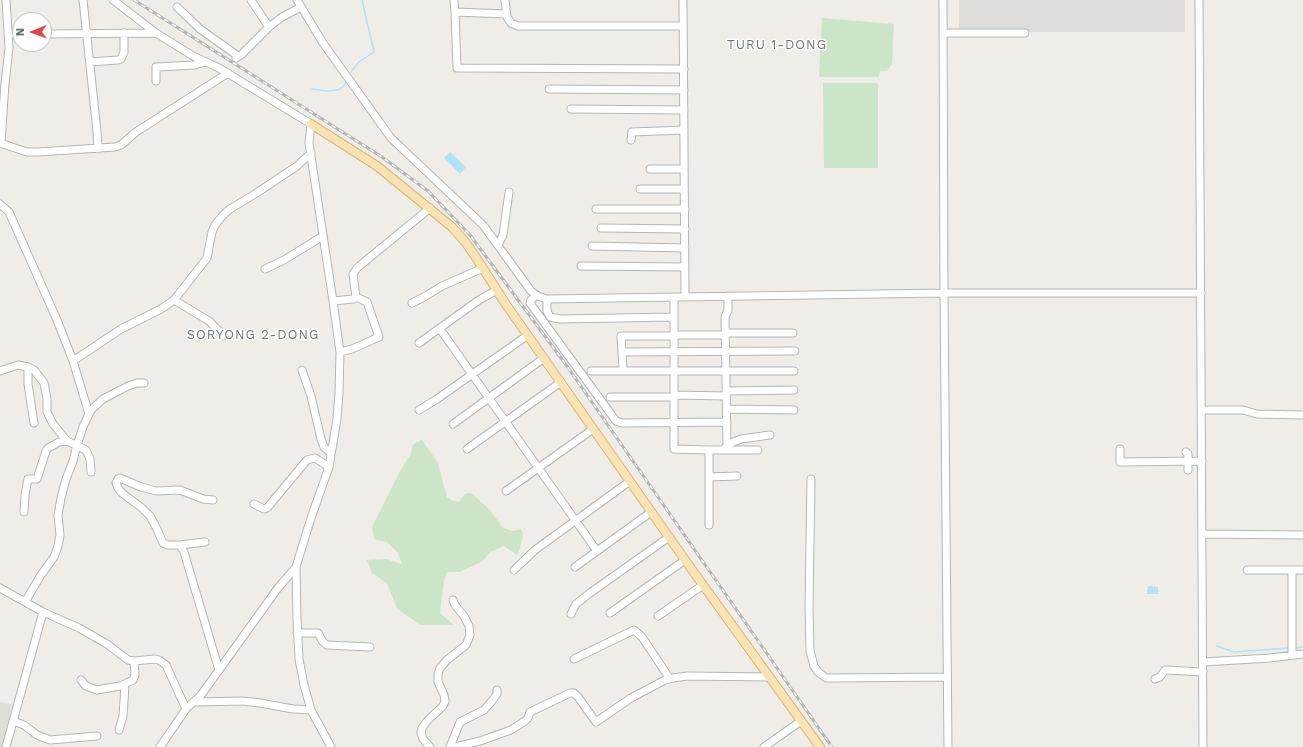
<!DOCTYPE html>
<style>
body{margin:0}
#map{position:relative;width:1303px;height:747px;overflow:hidden;background:#f0ede9;font-family:"Work Sans",sans-serif}
canvas{display:block}
.north{position:absolute;left:12px;top:12px;width:40px;height:40px;box-sizing:border-box;background:#fff;border:1px solid #bfc1c2;border-radius:50%;rotate:269deg;font-size:11px;font-weight:700;line-height:16px;text-align:center;color:#606467}
.north::after{content:'';display:block;margin:auto;width:14px;height:18px;background:#d64850;clip-path:polygon(50% 0,100% 100%,50% 72%,0 100%)}
</style>
<div id="map">
<canvas width="1303" height="747"></canvas>
<div class="north">N</div>
</div>
<script>
const ctx = document.querySelector('canvas').getContext('2d');
ctx.lineJoin = 'round';
function fill(path, color) { ctx.fillStyle = color; ctx.fill(path, 'evenodd'); }
const poly = rows => new Path2D(rows.map(r => 'M' + r).join(''));
function trace(path, color, width, dash) { ctx.strokeStyle = color; ctx.lineWidth = width; ctx.lineCap = dash ? 'butt' : 'round'; ctx.setLineDash(dash || []); ctx.stroke(path); }
function write(font, color, halo, rows, align = 'center') {
  ctx.font = font + ' "Work Sans",sans-serif'; ctx.lineWidth = 3; ctx.setLineDash([]); ctx.textBaseline = 'middle'; ctx.strokeStyle = halo; ctx.fillStyle = color; for (const [text, x, y, turn = 0] of rows) {
    ctx.save(); ctx.translate(x, y); ctx.rotate((+turn || 0) * Math.PI / 180); ctx.textAlign = isNaN(turn) ? turn : align; if (halo) ctx.strokeText(text, 0, 0); ctx.fillText(text, 0, 0); ctx.restore();
  }
}
fill(poly([
 [959,0,1185,0,1185,32,959,32]
]), '#dfddda');
fill(poly([
 [0,702,12,704,3,747,0,747]
]), '#dfddd7');
fill(poly([
 [822,18,894,24,892,64,887,71,880,71,879,77,819,77],
 [823,83,878,83,878,168,824,168],
 [422,440,438,463,447,497,451,500,459,502,465,494,470,493,476,497,490,510,503,528,513,531,521,529,523,534,520,549,517,555,504,546,490,552,483,561,460,572,447,572,444,580,440,613,454,625,421,625,397,609,387,583,372,573,367,560,386,559,402,564,398,553,387,542,374,539,372,527,400,471,410,455,413,445,415,443]
]), '#cce4c8');
fill(poly([
 [450,152,466,167,460,174,444,158],
 [1148,586,1158,587,1158,594,1147,594]
]), '#b3e1f6');
trace(poly([
 [351,72,359,62,374,52,362,0],
 [312,89,326,91,338,90,344,86,347,80],
 [1217,646,1234,652,1289,648],
 [1295,648,1303,647]
]), '#b3e1f6', 1.5);
const minor = poly([
 [83,0,97,131,98,149],
 [113,0,156,33,193,56,219,68,311,124,309,143,333,301,340,352,339,393,337,419,329,467,311,518,296,567,297,619,299,659,304,685,311,710,331,747],
 [251,0,269,27],
 [297,0,323,43,391,138,483,225,531,291,538,296,547,299,944,293,1201,293],
 [454,0,455,12,506,14],
 [505,0,507,17,511,23,518,26,683,26],
 [683,0,685,297],
 [943,0,944,293,948,747],
 [1199,0,1203,747],
 [177,7,200,29,238,56],
 [455,12,457,68,684,69],
 [943,33,1025,33],
 [9,34,20,34],
 [44,34,156,33],
 [236,58,242,54,269,27,282,17,301,7],
 [90,62,118,60,121,59,124,52,124,33],
 [156,81,156,67,195,65,205,62],
 [549,89,684,90],
 [571,109,684,110],
 [631,140,632,132,684,130],
 [0,143,27,152,38,152,115,147,121,145,136,132,228,73],
 [1,143,5,83,9,48,6,0],
 [650,169,684,169],
 [640,189,684,189],
 [0,204,9,212,57,320,73,361,89,414],
 [596,209,685,209],
 [601,228,685,229],
 [498,245,503,235,509,192],
 [592,246,685,248],
 [581,266,685,267],
 [265,269,284,260,323,236],
 [536,295,531,300,530,303,616,421,622,423,727,422],
 [674,297,674,449,709,450,709,525],
 [547,299,547,311,550,317,560,319,674,317],
 [174,300,209,321,224,336],
 [333,301,353,299,356,297,353,274,357,268,430,208],
 [412,303,424,297,442,286,483,268],
 [440,329,597,551],
 [726,333,793,333],
 [674,335,726,335],
 [419,343,479,300,497,290],
 [340,352,352,349,379,337,367,302,356,297],
 [622,352,795,351],
 [73,361,121,329,161,309,174,300,207,258,212,232,215,225,223,215,230,209,255,194,297,166,311,153],
 [28,367,28,384,34,423],
 [302,370,311,396,321,439,324,447,331,453],
 [0,371,18,365,28,367,34,370,44,383,47,399,47,412,53,424,67,441],
 [591,371,794,371],
 [623,371,621,336,674,336],
 [726,391,794,390],
 [674,395,726,396],
 [610,397,674,397],
 [727,409,794,410],
 [419,410,437,399,528,335],
 [1201,410,1243,410,1257,414,1303,415],
 [453,424,544,358],
 [727,446,731,443,741,439,770,435],
 [467,449,561,382],
 [1120,449,1120,462,1202,461],
 [709,450,723,450,727,446,725,317,728,310,728,296],
 [723,450,758,450],
 [1186,452,1188,454,1188,470],
 [709,477,737,476],
 [811,479,809,607,810,651,814,666,818,672,826,678,833,678,947,677],
 [506,491,593,429],
 [213,500,203,499,180,490,156,491,141,487,120,478,118,479,116,483,118,488,122,493,142,508,150,516,156,527,163,543,168,545,180,545,184,552,219,670],
 [254,504,264,509,267,508,307,460,315,458,329,467],
 [24,512,25,495,28,479,37,479,46,451,48,448,59,442,67,441,86,450,90,459,91,472],
 [1202,534,1303,535],
 [180,545,205,542],
 [575,567,651,512],
 [514,570,535,550,630,481],
 [1247,570,1303,570],
 [1292,570,1292,655],
 [0,588,43,612,79,628,107,644,128,660,134,661,155,659,159,660,166,665,186,709],
 [25,602,41,575,54,557,58,546,60,535,58,515,61,498,66,479,73,461,77,445,83,427,91,410,103,399,128,386,137,383,144,383],
 [610,613,685,560],
 [571,614,576,604,590,593,669,537],
 [658,616,703,585],
 [297,633,318,633,323,642,327,645,370,647],
 [574,659,634,630,642,637,670,679],
 [1203,662,1270,658,1303,654],
 [1155,679,1160,677,1165,670,1203,672],
 [81,680,86,686,97,690,120,686,133,680,135,675,134,661],
 [194,702,243,701,260,703,293,709,311,710],
 [13,721,24,725,37,735,50,740,97,736],
 [119,730,123,716,125,685],
 [6,747,43,612],
 [160,747,186,709,201,695,278,588,296,567],
 [430,747,423,739,421,733,422,728,427,721,443,706,445,701,444,695,438,682,438,674,440,668,447,660,466,645,470,635,469,626,464,616,455,605,453,600],
 [450,747,460,722,484,710,492,701,497,694,497,690],
 [455,747,480,741,511,730,525,721,528,718,530,712,570,693,574,693,578,697,596,722,631,698,665,680,673,678,687,676,770,677],
 [764,747,801,721]
]);
const major = poly([
 [311,124,377,166,452,227,466,243,477,259,505,303,685,560,820,747]
]);
trace(minor, '#b3b6b9', 9);
trace(major, '#e2b36f', 10);
trace(minor, '#fff', 7);
trace(major, '#f6e4b7', 8);
const rail = poly([
 [134,0,382,157,428,191,470,235,564,362,832,747]
]);
trace(rail, '#b4b5b5', 3);
trace(rail, '#fff', 1.5, [4.5]);
ctx.letterSpacing = '1px';
write('13px', '#717679', '#fff', [
 ["TURU 1-DONG",777,45],
 ["SORYONG 2-DONG",253,335]
]);
ctx.letterSpacing = '0px';
</script>
